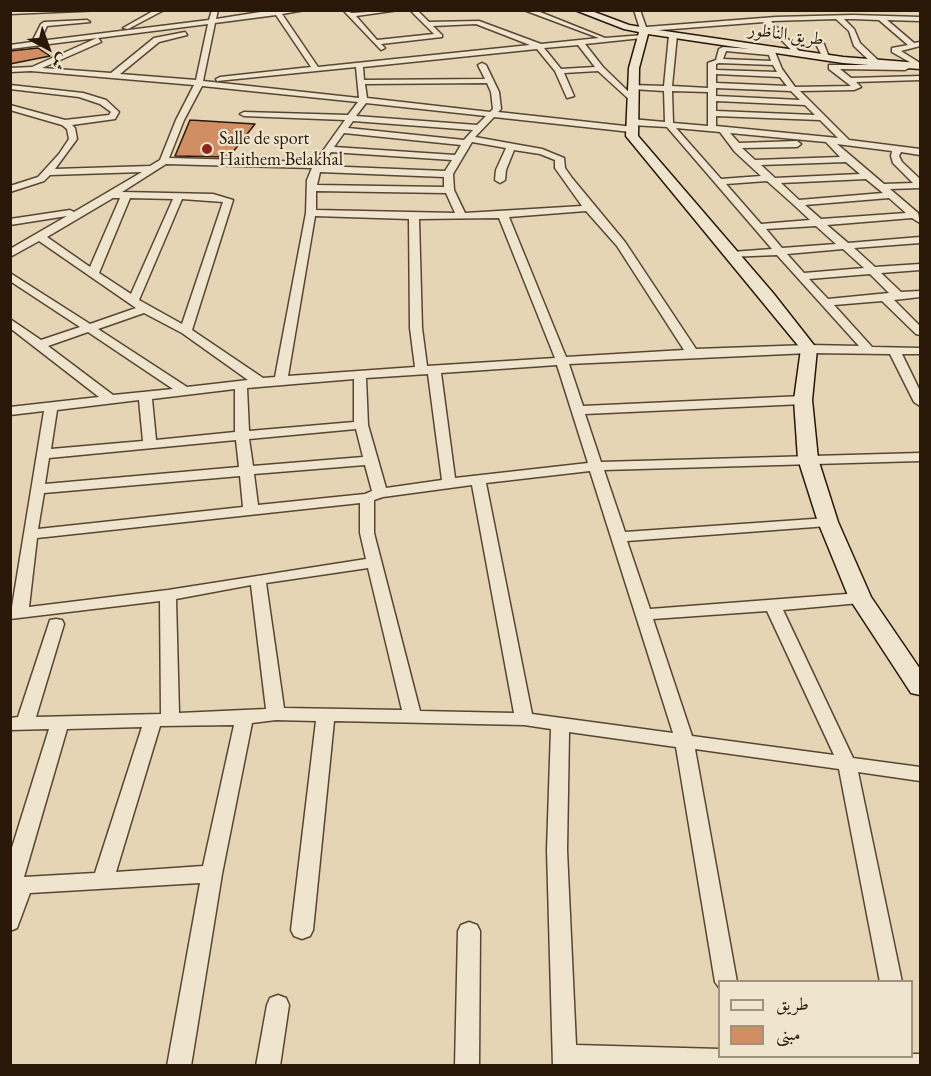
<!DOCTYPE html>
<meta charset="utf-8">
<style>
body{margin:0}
#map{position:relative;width:931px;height:1076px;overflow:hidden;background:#e6d5b4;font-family:"EB Garamond",Amiri,serif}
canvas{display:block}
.frame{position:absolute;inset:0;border:12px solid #291708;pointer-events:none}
.legend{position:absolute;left:718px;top:980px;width:195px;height:78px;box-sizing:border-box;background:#efe4ce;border:2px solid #a0927f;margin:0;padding:8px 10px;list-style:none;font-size:18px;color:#291708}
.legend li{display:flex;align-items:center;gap:12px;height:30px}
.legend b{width:30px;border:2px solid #a0927f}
.north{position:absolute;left:18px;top:18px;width:60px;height:60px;-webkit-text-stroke:4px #efe4ce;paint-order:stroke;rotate:139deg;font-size:16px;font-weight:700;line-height:24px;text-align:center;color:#291708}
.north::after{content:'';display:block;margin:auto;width:21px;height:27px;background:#291708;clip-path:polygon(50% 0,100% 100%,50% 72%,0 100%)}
</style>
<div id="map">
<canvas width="931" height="1076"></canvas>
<div class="frame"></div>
<ul class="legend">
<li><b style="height:8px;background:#efe4ce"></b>طريق</li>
<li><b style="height:16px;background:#d18e63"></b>مبنى</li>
</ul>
<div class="north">ش</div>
</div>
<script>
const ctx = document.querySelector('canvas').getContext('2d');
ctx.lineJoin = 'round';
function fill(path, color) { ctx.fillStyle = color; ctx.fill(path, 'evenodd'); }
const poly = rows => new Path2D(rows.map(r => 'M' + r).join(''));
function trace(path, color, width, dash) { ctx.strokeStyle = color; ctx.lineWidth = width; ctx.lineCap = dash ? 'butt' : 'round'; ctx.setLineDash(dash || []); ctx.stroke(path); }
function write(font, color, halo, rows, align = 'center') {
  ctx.font = font + ' "EB Garamond",Amiri,serif'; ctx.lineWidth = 4.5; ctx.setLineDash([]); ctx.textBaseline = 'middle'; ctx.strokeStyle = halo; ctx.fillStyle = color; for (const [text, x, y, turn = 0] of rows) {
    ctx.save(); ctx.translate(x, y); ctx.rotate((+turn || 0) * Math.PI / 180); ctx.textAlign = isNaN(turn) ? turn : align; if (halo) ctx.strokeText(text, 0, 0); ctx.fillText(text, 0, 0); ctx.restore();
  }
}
const building = poly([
 [38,48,50,56,10,64,10,51,38,48],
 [190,120,255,124,229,157,175,156,190,120]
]);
fill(building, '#d18e63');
trace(building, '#291708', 1.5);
const street = poly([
 [10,10,102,10,10,14,10,10],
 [155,10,164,10,128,29,123,28,155,10],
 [212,10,218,10,216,19,273,10,305,10,282,14,318,67,530,45,476,24,433,26,442,35,442,37,381,44,385,48,381,50,343,10,352,13,399,10,356,16,377,40,434,34,410,10,417,10,429,22,479,21,541,44,599,38,524,10,535,10,605,38,644,35,642,38,585,44,603,67,635,98,635,102,632,102,598,71,564,73,574,96,567,98,555,71,537,49,363,67,364,80,485,79,478,65,482,63,486,65,499,92,501,109,498,112,634,127,634,131,631,132,494,117,475,137,542,149,564,158,565,168,572,178,625,242,696,349,809,345,859,346,777,255,728,257,728,253,732,252,772,249,667,127,631,125,627,122,631,119,665,122,664,91,632,89,628,87,632,85,664,86,669,35,673,33,677,35,672,86,708,88,708,63,716,60,719,49,723,47,767,50,767,47,773,47,782,69,795,87,851,86,829,69,829,65,874,65,854,46,849,31,836,19,771,21,799,51,796,55,764,22,647,31,644,33,640,29,634,10,640,10,646,27,776,17,853,15,920,17,920,21,887,20,914,43,920,42,920,46,901,51,920,63,920,68,892,52,892,48,908,45,879,20,853,19,844,19,854,29,860,43,880,62,880,65,905,66,909,68,905,70,840,69,851,78,920,76,920,80,856,82,861,87,854,90,800,91,849,140,920,149,920,155,901,152,899,156,902,162,920,179,920,188,890,189,918,213,920,223,912,218,827,225,848,243,920,237,920,243,854,248,875,267,920,264,920,270,881,273,901,292,920,291,920,297,894,300,920,326,920,335,916,334,882,301,834,305,872,347,920,348,920,354,902,354,920,391,920,406,914,402,890,354,809,353,569,364,583,406,803,396,809,400,803,404,585,414,601,462,920,453,920,461,604,470,625,532,828,518,835,522,828,526,627,541,650,609,860,593,868,598,860,603,783,610,853,758,920,767,920,781,858,772,902,982,880,982,839,769,695,749,737,982,720,982,720,989,715,982,676,747,569,732,567,850,576,1045,720,1049,720,1056,912,1056,912,1054,920,1054,920,1066,553,1066,547,850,551,729,524,725,334,721,313,930,310,936,302,939,294,936,291,930,316,721,276,720,252,723,222,874,191,1066,167,1066,200,883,30,893,17,928,10,931,10,854,49,729,10,730,10,718,18,717,50,620,56,619,62,620,64,624,36,717,161,714,160,601,10,619,44,411,10,415,10,407,99,397,10,328,10,319,41,340,80,327,10,281,10,273,90,324,136,308,39,241,10,257,10,249,67,216,10,225,10,219,70,210,74,212,142,172,50,175,44,181,10,192,10,186,38,177,59,154,69,139,67,129,62,125,10,110,10,105,65,120,109,115,111,112,100,104,79,97,10,89,10,85,83,93,106,100,119,112,115,119,72,125,75,128,77,139,55,169,150,166,160,160,176,120,194,85,31,71,10,72,10,68,32,67,97,38,10,49,10,45,32,42,41,24,44,22,87,20,90,22,47,26,40,41,209,20,212,10],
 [276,15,311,67,220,77,216,79,217,81,356,67,359,98,203,81,215,23,276,15],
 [208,24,196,80,120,74,159,42,187,35,185,32,154,38,111,73,42,68,101,42,98,38,208,24],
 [578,45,595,67,561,69,544,48,578,45],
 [726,51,769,55,771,61,723,59,726,51],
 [719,63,773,65,777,72,716,70,716,64,719,63],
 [716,74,780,77,787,86,716,83,716,74],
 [487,83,491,92,493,109,490,112,367,98,365,84,487,83],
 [202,86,358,102,348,115,244,112,240,114,244,116,345,120,315,162,169,158,184,120,202,86],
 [716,88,791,91,800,100,716,96,716,88],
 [672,91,708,92,708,126,673,123,672,91],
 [716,101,805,105,815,115,716,111,716,101],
 [366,103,486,116,477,125,356,116,366,103],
 [716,116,820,120,838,138,716,126,716,116],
 [353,121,473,130,464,140,348,128,353,121],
 [676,128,720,132,735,152,761,176,721,179,676,128],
 [344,133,461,145,455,155,334,147,344,133],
 [730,133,826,142,840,157,755,160,742,148,797,147,801,144,797,141,739,143,730,133],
 [472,142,506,148,496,170,495,180,500,183,505,180,506,170,514,150,540,154,555,160,555,168,582,206,465,213,454,190,453,174,472,142],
 [837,144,892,151,891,156,893,163,913,183,884,184,837,144],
 [331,152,452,160,445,171,322,166,331,152],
 [846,162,860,174,775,178,761,165,846,162],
 [166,164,312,168,307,180,306,213,275,377,263,378,192,330,233,200,213,194,122,192,166,164],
 [320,172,444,177,444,187,317,185,320,172],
 [866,179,883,193,799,200,781,183,866,179],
 [767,181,794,205,810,220,761,224,726,184,767,181],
 [316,191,446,193,455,213,316,210,316,191],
 [113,198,120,198,90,267,47,237,113,198],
 [130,198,173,199,131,294,99,273,130,198],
 [889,198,906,213,821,219,805,205,889,198],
 [182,199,223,202,182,324,139,300,182,199],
 [586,211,617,246,684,350,566,357,509,217,586,211],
 [315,216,409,219,410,328,415,367,288,376,315,216],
 [499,218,555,358,427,366,422,328,419,219,499,218],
 [816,226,836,244,782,248,766,229,816,226],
 [843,249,864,268,804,273,787,254,843,249],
 [870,274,889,293,828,299,809,279,870,274],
 [144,313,182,333,248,380,187,387,98,329,144,313],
 [88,332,173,389,113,395,48,346,88,332],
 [557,365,588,463,455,478,441,373,557,365],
 [428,374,442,480,386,488,368,425,366,378,428,374],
 [354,379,354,422,249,431,247,388,354,379],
 [235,389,235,432,156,440,152,399,235,389],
 [139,400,143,441,51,449,57,410,139,400],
 [356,429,363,457,253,466,249,439,356,429],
 [236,440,239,467,45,484,49,458,236,440],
 [365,465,372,491,365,494,258,505,254,474,365,465],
 [590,471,673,733,532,714,486,483,590,471],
 [240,476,243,507,38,529,44,493,240,476],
 [472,485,514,713,420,711,374,533,374,500,383,497,472,485],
 [360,503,360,533,366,559,168,590,29,607,37,538,360,503],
 [368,568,402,710,284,708,266,583,368,568],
 [251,585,266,709,179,713,176,599,251,585],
 [767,611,834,755,692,736,653,619,767,611],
 [234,725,203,866,116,872,160,726,234,725],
 [142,727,95,873,24,877,67,729,142,727],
 [820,42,824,44,830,60,823,58,816,44,820,42],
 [469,922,477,925,480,931,479,1066,455,1066,458,931,461,925,469,922],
 [278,995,286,998,289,1005,280,1066,256,1066,267,1005,270,998,278,995]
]);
const secondary = poly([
 [575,10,589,10,629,25,658,30,843,57,920,63,920,69,843,63,648,34,639,68,638,136,773,293,817,349,812,400,818,459,838,522,871,597,920,669,920,695,911,693,849,598,818,522,798,459,794,400,801,349,626,136,629,68,639,32,624,29,575,10]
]);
trace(street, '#584633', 3);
trace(secondary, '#291708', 3);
fill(street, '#efe4ce');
fill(secondary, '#efe4ce');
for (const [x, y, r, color] of [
 [207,149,6,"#8f2418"]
]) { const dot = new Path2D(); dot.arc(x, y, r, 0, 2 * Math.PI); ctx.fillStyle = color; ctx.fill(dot); trace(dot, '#efe4ce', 2); }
write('18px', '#291708', '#efe4ce', [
 ["طريق الناظور",786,35,8]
]);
write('18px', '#291708', '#efe4ce', [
 ["Salle de sport",219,139],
 ["Haithem Belakhal",219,160]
], 'left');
</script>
